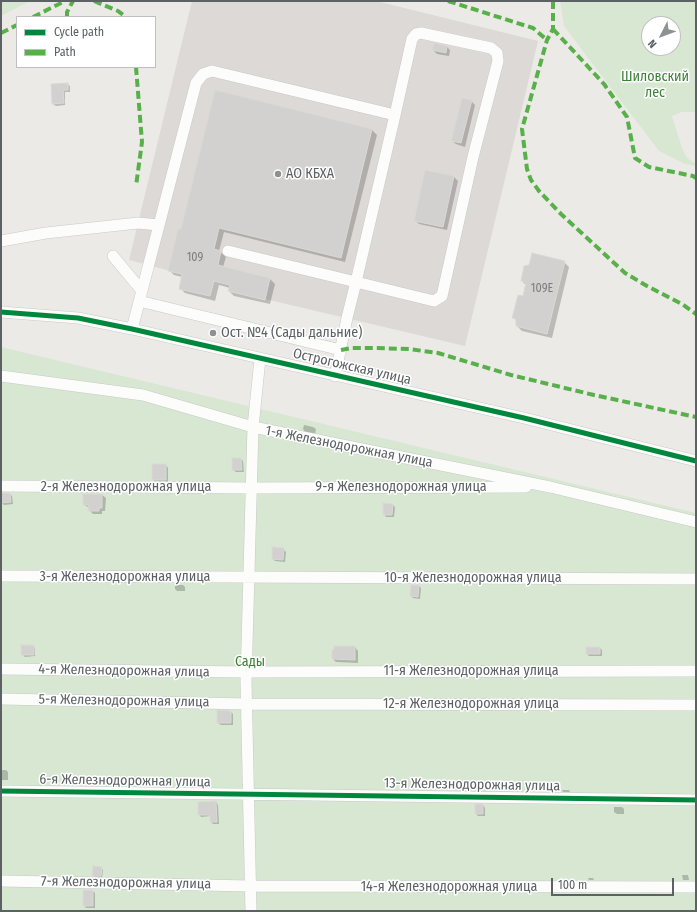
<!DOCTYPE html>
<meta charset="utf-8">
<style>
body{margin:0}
#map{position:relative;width:697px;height:912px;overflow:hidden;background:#eceae6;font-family:"Fira Sans Condensed",sans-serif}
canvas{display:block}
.frame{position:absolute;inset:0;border:2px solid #5c6164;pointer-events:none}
.legend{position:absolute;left:16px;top:16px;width:140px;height:52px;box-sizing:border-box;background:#fff;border:1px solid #bec0c1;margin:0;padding:5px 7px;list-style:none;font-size:12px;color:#5c6164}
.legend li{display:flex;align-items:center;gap:8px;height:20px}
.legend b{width:20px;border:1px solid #bec0c1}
.north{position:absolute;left:641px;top:16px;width:40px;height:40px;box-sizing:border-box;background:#fff;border:1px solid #bec0c1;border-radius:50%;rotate:228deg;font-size:11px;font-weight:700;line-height:16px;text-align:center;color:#5c6164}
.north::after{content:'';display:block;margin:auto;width:14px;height:18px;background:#8e9192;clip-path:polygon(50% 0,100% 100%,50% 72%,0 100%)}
.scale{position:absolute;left:551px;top:878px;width:123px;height:18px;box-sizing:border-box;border:2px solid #5c6164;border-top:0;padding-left:5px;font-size:12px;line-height:14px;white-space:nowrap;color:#5c6164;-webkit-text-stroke:3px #fff;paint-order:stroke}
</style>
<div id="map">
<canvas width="697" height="912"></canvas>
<div class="frame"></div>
<ul class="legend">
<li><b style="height:5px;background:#00873e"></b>Cycle path</li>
<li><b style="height:5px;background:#58b04a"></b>Path</li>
</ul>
<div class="north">N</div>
<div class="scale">100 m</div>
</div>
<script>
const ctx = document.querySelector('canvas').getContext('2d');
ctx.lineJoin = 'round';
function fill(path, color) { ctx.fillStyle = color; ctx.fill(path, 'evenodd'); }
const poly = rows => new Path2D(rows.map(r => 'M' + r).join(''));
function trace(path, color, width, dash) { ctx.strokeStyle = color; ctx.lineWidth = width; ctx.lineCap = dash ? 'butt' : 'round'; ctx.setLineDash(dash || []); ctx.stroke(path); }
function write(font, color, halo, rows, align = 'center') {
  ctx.font = font + ' "Fira Sans Condensed",sans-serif'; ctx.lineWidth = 3; ctx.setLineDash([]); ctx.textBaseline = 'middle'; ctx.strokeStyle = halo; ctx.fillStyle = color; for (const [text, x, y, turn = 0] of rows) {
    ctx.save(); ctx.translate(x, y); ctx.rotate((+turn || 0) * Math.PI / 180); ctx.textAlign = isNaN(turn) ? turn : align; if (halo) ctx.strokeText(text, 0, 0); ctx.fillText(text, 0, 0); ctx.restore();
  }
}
fill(poly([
 [192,1,376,1,538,41,465,346,265,299,228,291,229,285,214,281,210,296,179,289,182,274,129,260]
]), '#dcd9d6');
fill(poly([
 [1,1,30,1,1,16],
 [560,1,696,1,696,112,682,112,672,116,682,148,687,158,696,164,696,166,685,164,659,151,564,26],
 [649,24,673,24,673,48,649,48],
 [1,347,696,513,696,911,1,911]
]), '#d7e7d2');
fill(poly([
 [447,47,450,50,449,56,437,54,433,50],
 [67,84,70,86,70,92,65,92,65,105,56,106,53,104],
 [216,91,372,130,377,135,345,262,224,232,219,251,226,257,223,267,270,279,275,284,270,304,234,296,229,291,230,288,219,285,215,301,185,293,180,288,182,277,174,275,169,270,181,231],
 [471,101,475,105,465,147,456,144,452,141],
 [426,171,454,177,458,181,447,230,419,224,415,220],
 [564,262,569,267,552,338,522,331,517,326,517,322,514,318,524,297,527,286,522,281,530,266],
 [304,425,313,427,316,429,315,434,305,432,303,429],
 [241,459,243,461,244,472,236,472,233,470],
 [166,465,168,468,168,482,155,482,153,479],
 [10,494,12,496,13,504,4,505,2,503],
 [84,495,102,495,106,498,105,511,102,511,102,514,93,514,89,510,90,508,84,505],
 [393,505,395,507,394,517,386,517,384,514],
 [273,549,283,549,286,552,285,562,275,561,273,559],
 [175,585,183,585,185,587,185,591,177,591,175,589],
 [419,586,421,588,420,599,413,598,411,596],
 [33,646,35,648,35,656,25,657,22,654],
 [355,647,358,651,358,663,336,662,333,659],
 [600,648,602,650,602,656,589,656,587,654],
 [231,712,233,714,233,725,221,725,218,723],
 [1,770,6,770,8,772,8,780,1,780],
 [562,790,569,790,570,792,563,792],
 [216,802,218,805,219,824,213,824,211,822,211,816,201,817,199,814],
 [476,805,483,805,485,808,485,816,478,816,476,814],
 [614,807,622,807,624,809,624,814,617,814,614,812],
 [101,868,103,870,102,878,95,877,93,875],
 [682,875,688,875,689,880,683,880],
 [588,878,593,878,594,880,589,880],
 [93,891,95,893,95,908,86,908,84,905]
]), '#0003');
const building = poly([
 [434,43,447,46,446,53,432,50,434,43],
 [68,83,68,90,63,90,64,103,52,104,51,84,68,83],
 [215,90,372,129,341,258,219,228,214,249,221,251,218,265,270,278,265,300,228,291,230,285,214,281,210,296,179,289,182,274,168,271,178,229,181,229,215,90],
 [462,98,472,100,461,143,451,141,462,98],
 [425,170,454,176,443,227,414,221,425,170],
 [532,253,565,261,547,334,516,326,516,319,512,318,518,295,523,296,526,282,521,281,524,266,529,265,532,253],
 [232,458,241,458,242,470,232,470,232,458],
 [152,464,166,464,166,480,152,480,152,464],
 [1,493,10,493,11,502,1,503,1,493],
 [83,494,102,494,102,508,99,508,99,511,88,511,89,505,83,505,83,494],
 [383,503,393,504,392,515,383,515,383,503],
 [272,547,284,548,283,560,272,559,272,547],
 [411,585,419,585,418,597,410,596,411,585],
 [21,645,34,645,34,655,21,655,21,645],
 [334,646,355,646,355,660,332,659,332,650,334,649,334,646],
 [586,647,600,647,600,654,586,654,586,647],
 [217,710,231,711,231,723,217,723,217,710],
 [216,801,217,822,210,822,210,815,198,815,198,802,216,801],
 [475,804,483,804,483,814,475,814,475,804],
 [93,866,102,867,101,876,92,876,93,866],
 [83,890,93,890,93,906,83,906,83,890]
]);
fill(building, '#d3d1cf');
trace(building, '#dbd9d6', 1);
const minor = poly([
 [1,241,46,233,138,223,159,225],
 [228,251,356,282,434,301,442,296,473,157,498,61,497,53,491,48,421,33,416,34,412,39,395,115,356,282,347,318,335,376],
 [113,256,142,291],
 [139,301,341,350],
 [1,312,78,318,132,329,524,418,696,461],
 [132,329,196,83,203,74,212,71,395,115],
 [1,376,143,395,253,427,550,487,696,522],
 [1,486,252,488,526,487],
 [1,576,696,579],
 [1,669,246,672,696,671],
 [1,699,247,704,696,705],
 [1,791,696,800],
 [1,881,250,886,696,887],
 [251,911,246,681,253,427,260,359]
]);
trace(minor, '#c8c9c8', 12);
trace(minor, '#fcfcfb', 11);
trace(poly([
 [94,1,118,11,126,17],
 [448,1,533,28,547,40],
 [553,1,553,29,547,40,522,129,527,169,531,180,539,191,561,214,625,273,647,286,682,304,696,314],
 [33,17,65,1],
 [67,17,67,12,73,1],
 [553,29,604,84,627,117,635,158,649,167,693,176,696,178],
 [1,33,17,25],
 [136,67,142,142,136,186],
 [341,350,351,348,375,348,409,349,438,353,511,375,594,395,696,417]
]), '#58b04a', 4, [8, 4]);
trace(poly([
 [1,312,78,318,132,329,524,418,696,461],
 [1,791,696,800]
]), '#00873e', 5);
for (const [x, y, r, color] of [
 [278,174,4,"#8e9192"],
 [213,333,4,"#8e9192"]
]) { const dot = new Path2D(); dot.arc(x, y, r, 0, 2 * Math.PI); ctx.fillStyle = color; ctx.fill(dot); trace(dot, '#fff', 1.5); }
write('12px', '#7b7e80', null, [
 ["109",195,258],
 ["109Е",542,289]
]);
write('14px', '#3d8037', '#fff', [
 ["Шиловский",655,77],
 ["лес",655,93],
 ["Сады",250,662]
]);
write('14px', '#5c6164', '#fff', [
 ["АО КБХА",286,174],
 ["Ост. №4 (Сады дальние)",221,333]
], 'left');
write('14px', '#5c6164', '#fff', [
 ["Острогожская улица",352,367,13],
 ["1-я Железнодорожная улица",349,447,11],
 ["2-я Железнодорожная улица",126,487],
 ["9-я Железнодорожная улица",401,487],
 ["3-я Железнодорожная улица",125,577],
 ["10-я Железнодорожная улица",473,578],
 ["4-я Железнодорожная улица",124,671,1],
 ["11-я Железнодорожная улица",471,671],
 ["5-я Железнодорожная улица",124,701,1],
 ["12-я Железнодорожная улица",471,704],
 ["6-я Железнодорожная улица",125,781,1],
 ["13-я Железнодорожная улица",472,785,1],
 ["7-я Железнодорожная улица",126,883,1],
 ["14-я Железнодорожная улица",449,887]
]);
</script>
